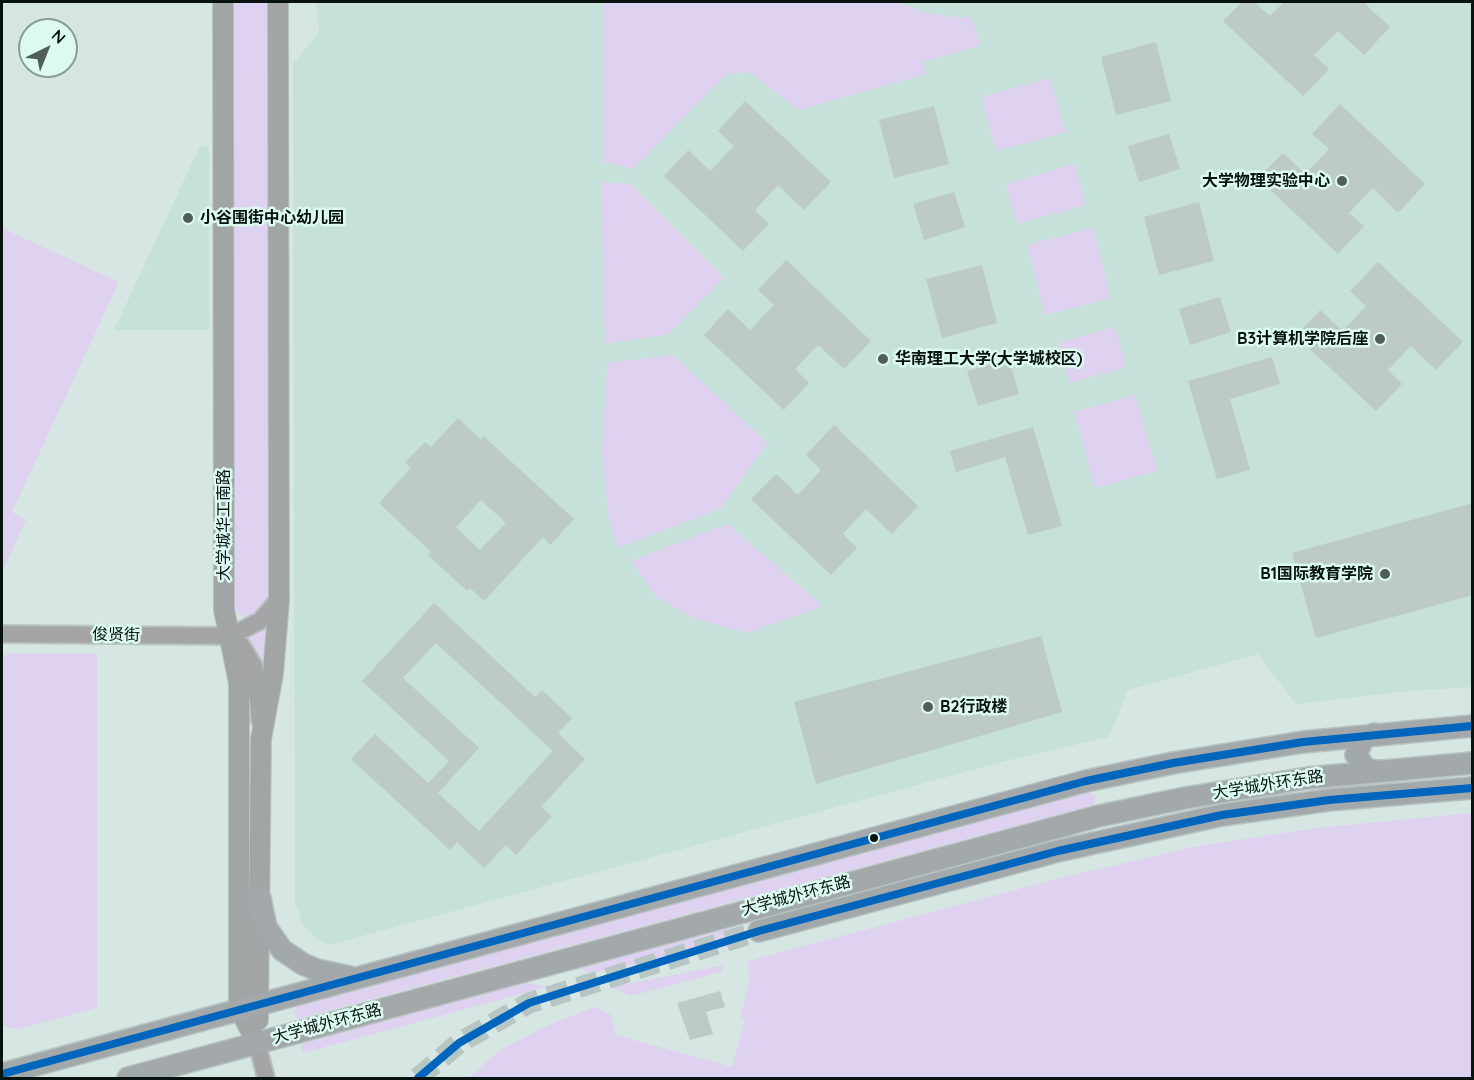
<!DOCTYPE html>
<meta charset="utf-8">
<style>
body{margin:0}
#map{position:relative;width:1474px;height:1080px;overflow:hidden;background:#d6e6e2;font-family:Quicksand,sans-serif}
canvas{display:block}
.frame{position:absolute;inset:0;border:3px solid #081310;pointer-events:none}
.north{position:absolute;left:18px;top:18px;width:60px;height:60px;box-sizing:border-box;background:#dcfaf2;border:2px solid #879e98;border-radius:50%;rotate:43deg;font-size:16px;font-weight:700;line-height:24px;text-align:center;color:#081310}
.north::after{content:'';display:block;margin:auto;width:21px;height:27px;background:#505d5a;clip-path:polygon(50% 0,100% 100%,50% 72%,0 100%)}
</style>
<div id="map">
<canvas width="1474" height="1080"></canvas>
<div class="frame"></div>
<div class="north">N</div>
</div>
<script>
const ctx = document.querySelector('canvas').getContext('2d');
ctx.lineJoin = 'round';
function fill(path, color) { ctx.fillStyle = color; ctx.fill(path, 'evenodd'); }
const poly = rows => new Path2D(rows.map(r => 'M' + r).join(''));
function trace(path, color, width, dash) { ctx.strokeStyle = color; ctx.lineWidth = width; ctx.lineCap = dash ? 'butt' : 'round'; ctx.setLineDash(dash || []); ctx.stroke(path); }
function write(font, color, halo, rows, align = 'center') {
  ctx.font = font + ' Quicksand,"Noto Sans SC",sans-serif'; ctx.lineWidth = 5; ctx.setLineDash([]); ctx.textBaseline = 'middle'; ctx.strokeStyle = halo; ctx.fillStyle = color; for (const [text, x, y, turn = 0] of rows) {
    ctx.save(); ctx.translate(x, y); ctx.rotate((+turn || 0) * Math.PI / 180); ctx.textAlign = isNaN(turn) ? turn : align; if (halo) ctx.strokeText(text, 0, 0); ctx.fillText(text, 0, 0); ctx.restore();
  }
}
fill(poly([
 [316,2,1472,2,1472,687,1409,691,1296,704,1258,654,1128,690,1109,737,1005,761,329,945,317,939,302,924,295,902,293,64,319,32],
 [200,146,209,147,209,330,114,330]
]), '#c5e1da');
fill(poly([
 [228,2,273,2,270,592,265,606,257,615,245,619,231,606],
 [603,2,897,2,925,13,963,18,970,16,981,45,922,62,926,74,798,110,749,72,726,75,633,169,603,162],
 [1050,78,1066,132,996,151,981,97],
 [1074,164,1086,205,1017,224,1006,184],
 [601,182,630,184,724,278,669,334,605,344],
 [2,228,119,282,12,512,26,520,2,573],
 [1093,228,1111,298,1045,315,1027,245],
 [1115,327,1126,367,1070,383,1058,343],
 [673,355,768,443,720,509,618,548,608,515,602,452,607,363],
 [1135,395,1157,471,1095,488,1074,412],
 [727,524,823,606,748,633,695,619,656,597,631,561],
 [269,622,265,683,259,658,247,638],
 [15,653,97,653,97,1008,18,1029,2,1026,2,656],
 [1086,793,1091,793,1096,797,1093,805,301,1018,297,1018,293,1013,298,1005],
 [1472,813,1472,1078,468,1078,502,1049,544,1027,594,1007,610,1014,616,1035,732,1067,745,1019,740,1017,749,984,748,962,751,960,1064,877,1194,847,1315,828],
 [729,926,733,930,729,947,589,973,582,969,582,966],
 [724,965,721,972,631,996,611,987],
 [523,982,547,987,303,1053,300,1042]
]), '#dfd2f0');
fill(poly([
 [1242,2,1254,2,1270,16,1284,2,1363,2,1390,27,1364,55,1338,31,1314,55,1329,69,1303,96,1223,21],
 [1156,42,1171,101,1116,115,1101,57],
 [745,101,831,182,804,210,778,185,755,210,769,224,743,251,664,176,688,150,710,171,734,146,718,131],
 [1340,104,1425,184,1398,213,1373,188,1349,213,1364,226,1338,254,1258,178,1283,153,1305,174,1329,149,1312,134],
 [934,106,949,164,894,178,879,120],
 [1169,134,1180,169,1139,182,1128,146],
 [954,192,965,227,924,240,913,204],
 [1199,202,1214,261,1159,275,1144,217],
 [786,260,871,341,844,369,818,345,795,369,809,383,784,410,704,335,728,309,750,330,774,305,758,290],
 [1378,262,1463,342,1436,370,1411,346,1388,370,1402,384,1376,411,1296,336,1320,310,1343,331,1366,306,1350,291],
 [982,265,997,323,942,338,926,279],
 [1220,297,1231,332,1190,345,1179,309],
 [1272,357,1280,384,1230,399,1250,470,1217,479,1188,381],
 [1009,359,1019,394,978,406,967,371],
 [458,418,481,440,483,436,574,519,550,545,543,537,484,601,470,588,467,591,428,555,431,552,379,503,411,468,405,462,425,442,431,447],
 [481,500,506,523,480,550,456,527],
 [834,425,918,506,892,534,866,509,843,534,857,548,831,575,751,499,776,474,798,495,821,470,806,455],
 [1033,427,1062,526,1028,535,1005,457,956,472,950,451],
 [1473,503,1473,595,1316,638,1292,553],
 [434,603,535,697,542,690,572,718,558,733,585,759,541,807,552,816,516,855,506,845,484,868,457,842,450,850,351,759,375,734,428,783,449,761,362,681],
 [436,643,553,751,479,831,438,793,479,748,403,678],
 [1041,636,1062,712,816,784,794,702],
 [720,991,725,1007,706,1012,713,1034,690,1040,677,1003]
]), '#bdcac6');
trace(poly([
 [418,1078,459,1043,529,1003,759,931]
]), '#b7c6c2', 21, [21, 10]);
const tertiary = poly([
 [2,634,230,636,260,621,279,599],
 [230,636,242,646,254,666,260,721],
 [257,1043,266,1078]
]);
const secondary = poly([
 [223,2,224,610,239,683,239,1008,257,1043],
 [258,1020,261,739,273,674,279,601,278,2]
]);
const primary = poly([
 [1374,734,1363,739,1356,755,1366,769,1378,771],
 [260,898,266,927,282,950,303,964,317,970,350,977],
 [759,931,1058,851,1222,815,1329,800,1472,788],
 [2,1074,1086,781,1173,763,1303,742,1472,726],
 [128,1078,1099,816,1185,798,1308,778,1472,763]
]);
trace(tertiary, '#b7c3c0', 20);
trace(secondary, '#b7c3c0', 22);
trace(primary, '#b7c3c0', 24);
trace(tertiary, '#a5a5a8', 16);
trace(secondary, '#a2a5a6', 20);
trace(primary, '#a3a9aa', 21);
trace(poly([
 [2,1074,1086,781,1173,763,1303,742,1472,726],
 [418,1078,459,1043,529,1003,759,931,1058,851,1222,815,1329,800,1472,788]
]), '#0065bd', 8);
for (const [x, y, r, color] of [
 [1342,181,6,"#505d5a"],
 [188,218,6,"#505d5a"],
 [1380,339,6,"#505d5a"],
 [883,359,6,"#505d5a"],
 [1385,574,6,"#505d5a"],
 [928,707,6,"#505d5a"],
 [874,838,5,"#081310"]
]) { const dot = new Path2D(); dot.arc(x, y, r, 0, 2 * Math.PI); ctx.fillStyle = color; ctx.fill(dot); trace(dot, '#dcfaf2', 2); }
write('bold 16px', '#081310', '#dcfaf2', [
 ["大学物理实验中心",1330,181],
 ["小谷围街中心幼儿园",200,218,"left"],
 ["B3计算机学院后座",1368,339],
 ["华南理工大学(大学城校区)",895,359,"left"],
 ["B1国际教育学院",1373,574],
 ["B2行政楼",940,707,"left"]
], 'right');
write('16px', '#081310', '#dcfaf2', [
 ["大学城华工南路",224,525,-90],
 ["俊贤街",116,635,1],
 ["大学城外环东路",1268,785,-9],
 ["大学城外环东路",796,896,-15],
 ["大学城外环东路",327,1024,-15]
]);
</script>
